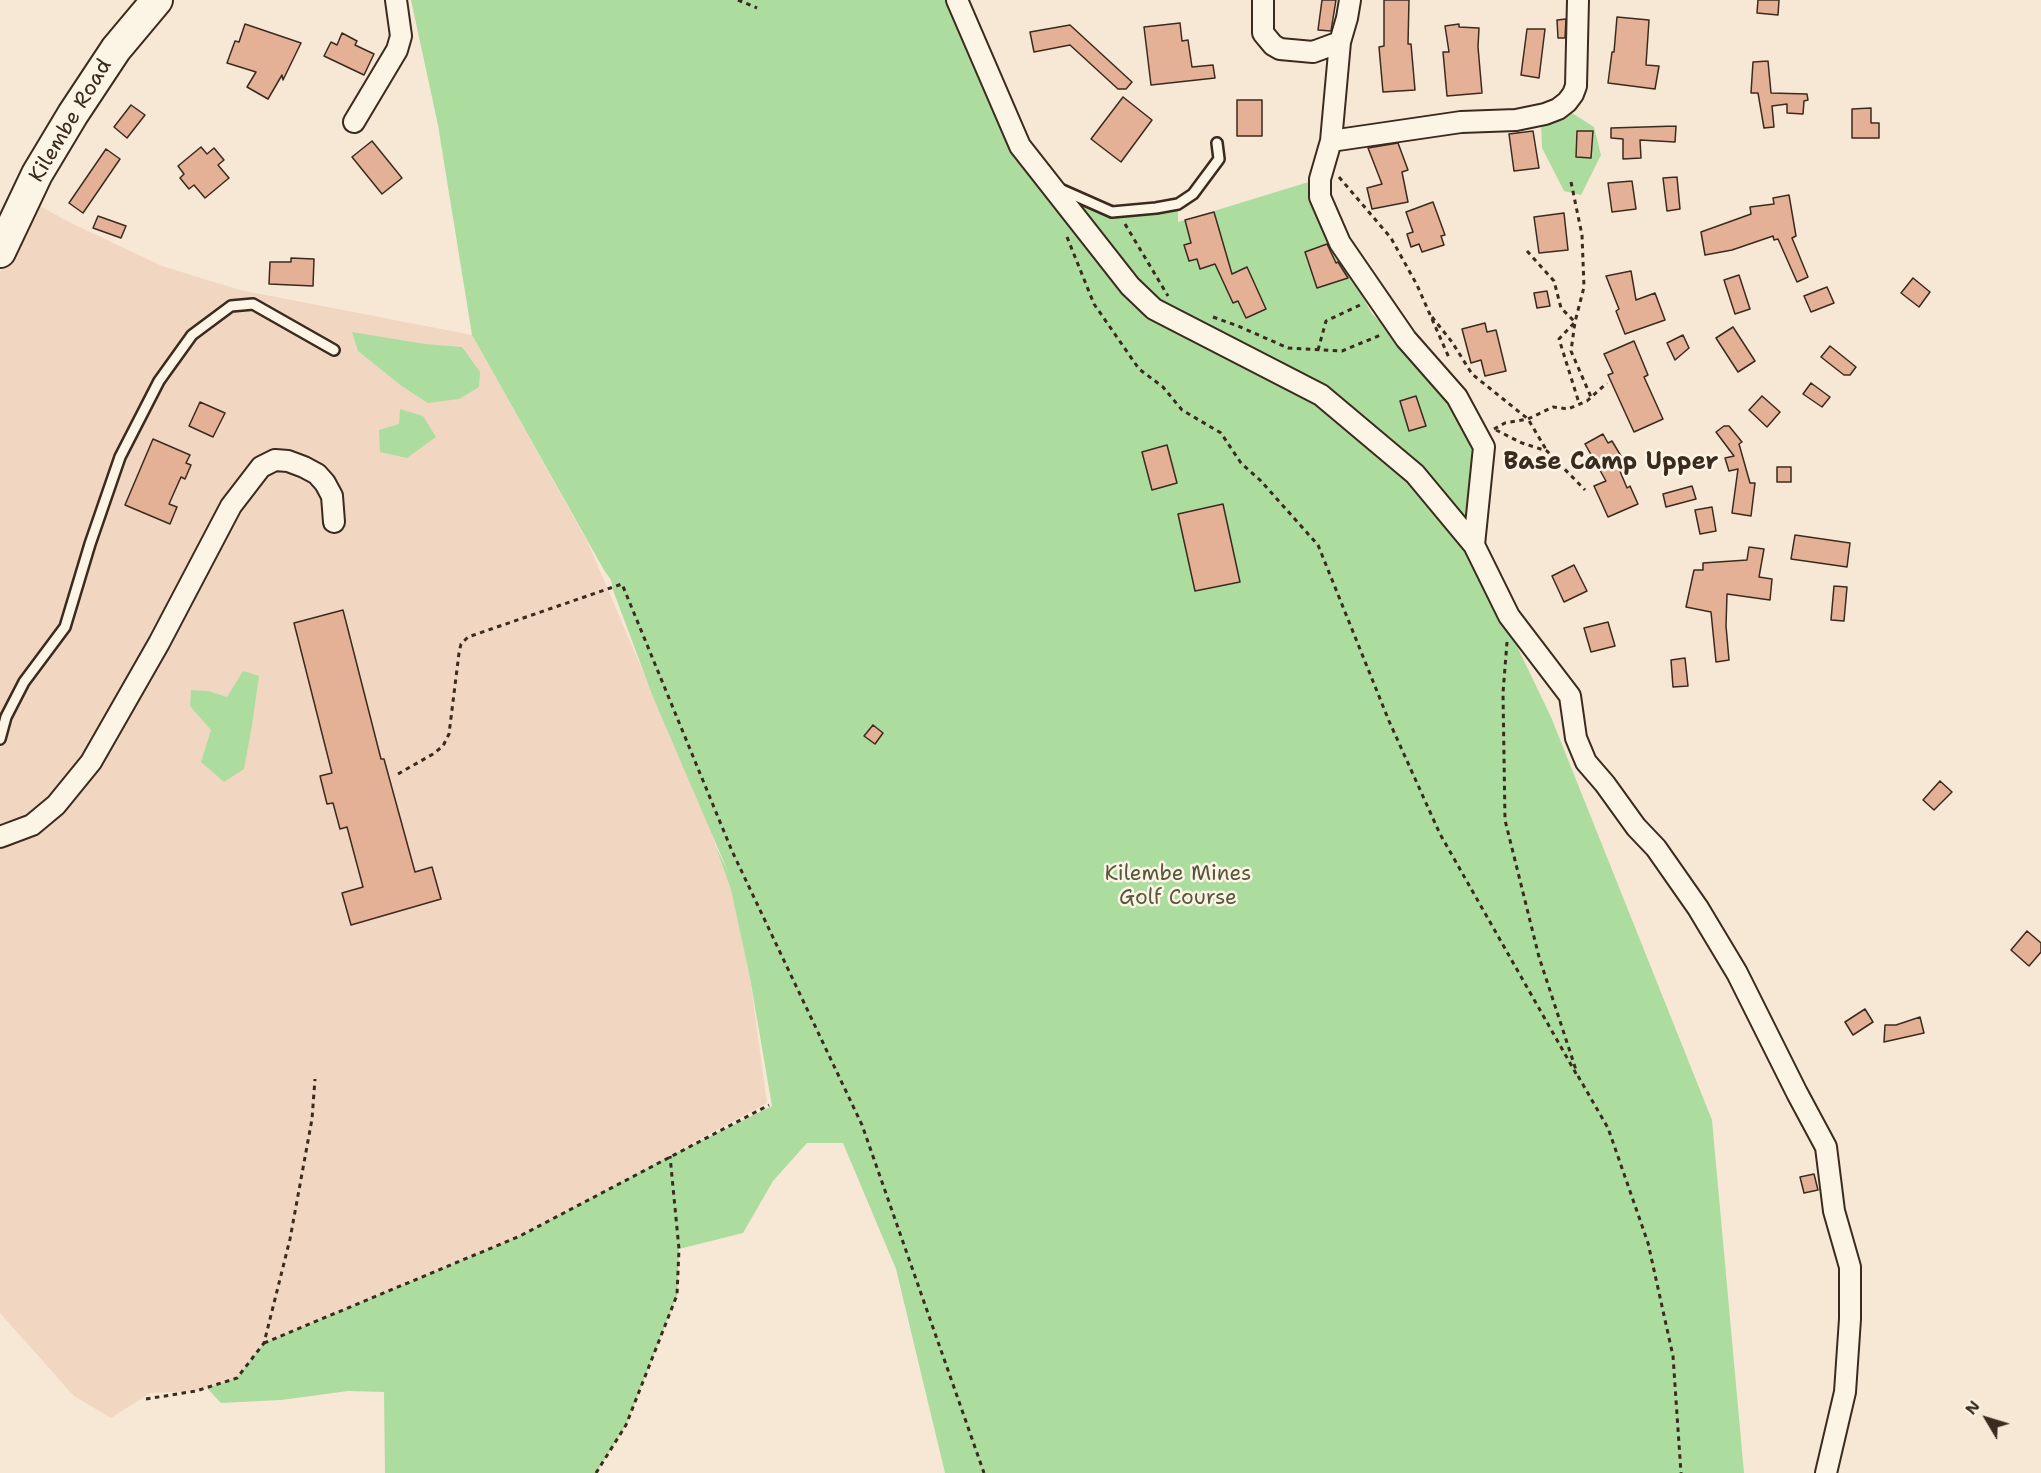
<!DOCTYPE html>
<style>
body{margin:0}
#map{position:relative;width:2041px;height:1473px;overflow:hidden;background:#f7e7d5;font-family:"Shantell Sans",sans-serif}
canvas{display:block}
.north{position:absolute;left:1957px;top:1389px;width:60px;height:60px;-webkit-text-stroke:4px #fcf5e5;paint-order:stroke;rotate:308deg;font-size:16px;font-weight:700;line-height:24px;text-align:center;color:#3b2a1e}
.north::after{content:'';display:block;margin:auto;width:21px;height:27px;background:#3b2a1e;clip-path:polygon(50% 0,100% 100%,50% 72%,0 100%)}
</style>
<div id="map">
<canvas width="2041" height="1473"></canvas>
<div class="north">N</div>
</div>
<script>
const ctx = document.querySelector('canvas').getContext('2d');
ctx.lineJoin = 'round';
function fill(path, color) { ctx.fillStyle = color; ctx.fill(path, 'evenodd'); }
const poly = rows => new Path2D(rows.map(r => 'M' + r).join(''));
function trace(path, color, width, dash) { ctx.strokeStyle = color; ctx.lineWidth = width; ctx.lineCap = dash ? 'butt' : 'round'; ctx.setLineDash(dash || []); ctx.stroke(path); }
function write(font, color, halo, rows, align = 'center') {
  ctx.font = font + ' "Shantell Sans",sans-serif'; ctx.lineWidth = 5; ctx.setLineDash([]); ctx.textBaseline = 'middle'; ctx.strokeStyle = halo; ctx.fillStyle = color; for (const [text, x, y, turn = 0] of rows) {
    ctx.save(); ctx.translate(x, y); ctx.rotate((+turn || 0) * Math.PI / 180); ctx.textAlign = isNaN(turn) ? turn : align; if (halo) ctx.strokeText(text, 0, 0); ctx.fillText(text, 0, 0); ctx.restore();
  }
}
fill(poly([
 [38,205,69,222,162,266,240,290,472,335,588,543,708,823,731,890,750,978,767,1103,520,1236,264,1343,237,1378,196,1391,150,1393,111,1418,74,1396,0,1313,0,272]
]), '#f1d7c2');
fill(poly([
 [411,0,946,0,1009,148,1146,314,1299,390,1400,467,1477,563,1551,717,1712,1120,1744,1473,945,1473,896,1269,843,1143,807,1143,773,1181,743,1233,679,1249,677,1295,626,1425,596,1473,385,1473,384,1392,348,1391,281,1400,221,1403,207,1388,237,1378,264,1343,520,1236,670,1156,772,1106,750,978,731,890,716,847,729,874,653,697,613,590,611,580,604,570,472,335,438,125],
 [1572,113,1594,127,1601,155,1581,195,1564,191,1542,148,1541,122,1551,114],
 [1312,181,1310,199,1372,314,1391,331,1448,400,1480,463,1470,526,1427,474,1161,304,1064,190,1119,212,1178,204,1178,222],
 [352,332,425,344,462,347,480,372,479,387,459,399,428,403,403,387,358,351],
 [400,409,423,416,436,437,407,458,380,452,379,430,399,424],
 [243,671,259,676,252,725,244,769,224,782,201,762,211,730,190,706,191,690,208,691,227,697]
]), '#acdd9e');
const building = poly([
 [1322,0,1336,0,1331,31,1318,30,1322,0],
 [1384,0,1409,0,1408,44,1411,44,1415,90,1383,92,1379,47,1384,46,1384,0],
 [1758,0,1779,0,1778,15,1757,13,1758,0],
 [1617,17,1649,20,1646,65,1659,66,1655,89,1608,83,1612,52,1614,52,1617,17],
 [1566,19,1565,38,1558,38,1557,20,1566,19],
 [1180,23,1182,41,1188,40,1192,67,1213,65,1215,78,1151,85,1144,27,1180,23],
 [245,24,301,43,283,80,282,75,268,99,247,87,256,72,227,63,235,41,239,42,245,24],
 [1459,24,1459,27,1479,28,1478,47,1482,93,1447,96,1443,52,1449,52,1445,26,1459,24],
 [1070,25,1132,82,1126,89,1118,89,1070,45,1034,52,1030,32,1070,25],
 [1527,29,1545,29,1539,78,1521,75,1527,29],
 [342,33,357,41,355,45,374,54,364,75,324,56,331,42,337,45,342,33],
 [1768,61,1771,93,1807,94,1808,100,1804,101,1803,114,1787,113,1787,104,1772,106,1774,127,1764,128,1758,93,1751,93,1753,62,1768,61],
 [1123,97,1152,120,1121,162,1091,139,1123,97],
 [1237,100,1262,100,1262,136,1237,136,1237,100],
 [131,105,145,115,127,138,114,127,131,105],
 [1871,108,1871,123,1879,123,1879,138,1852,138,1852,109,1871,108],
 [1676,126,1675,142,1640,140,1641,158,1623,159,1623,139,1611,138,1611,128,1676,126],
 [1533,131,1539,168,1514,171,1509,134,1533,131],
 [1577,131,1593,131,1591,158,1576,157,1577,131],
 [372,141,402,178,382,194,352,157,372,141],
 [1398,143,1408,170,1402,172,1408,202,1372,209,1367,188,1382,184,1368,148,1398,143],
 [201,147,207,154,214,148,224,160,218,165,229,178,205,198,194,185,189,189,180,178,184,174,178,166,201,147],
 [106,149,120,159,83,213,69,203,106,149],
 [1677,177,1680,209,1667,211,1663,178,1677,177],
 [1632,181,1636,209,1612,212,1608,183,1632,181],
 [1789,195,1796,236,1792,238,1808,277,1797,282,1778,239,1774,240,1773,236,1732,250,1705,255,1701,232,1751,214,1750,207,1774,204,1773,198,1789,195],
 [1433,202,1445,235,1441,236,1444,245,1422,252,1419,244,1411,247,1407,234,1413,232,1406,212,1433,202],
 [1214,212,1232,274,1247,267,1266,309,1246,318,1238,301,1233,303,1215,264,1200,269,1197,259,1189,261,1184,245,1191,243,1185,220,1214,212],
 [1564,213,1568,250,1539,253,1534,217,1564,213],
 [98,216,126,226,121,238,93,228,98,216],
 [1327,244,1336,263,1338,262,1348,278,1317,288,1305,252,1327,244],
 [291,258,314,259,313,286,269,284,270,262,291,262,291,258],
 [1631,271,1636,300,1655,293,1665,320,1625,334,1616,311,1619,309,1606,276,1631,271],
 [1739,275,1750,309,1735,314,1724,280,1739,275],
 [1913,278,1930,292,1919,307,1901,293,1913,278],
 [1827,287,1834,303,1811,312,1804,296,1827,287],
 [1547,291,1550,306,1537,308,1534,293,1547,291],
 [1485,323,1487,332,1496,330,1506,371,1485,376,1481,360,1471,363,1462,329,1485,323],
 [1733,327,1755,361,1738,372,1716,338,1733,327],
 [1683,335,1689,348,1675,360,1667,343,1683,335],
 [1634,341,1648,375,1644,377,1663,419,1634,432,1608,375,1613,373,1604,354,1634,341],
 [1830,346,1856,367,1850,375,1844,375,1821,357,1830,346],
 [1811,383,1830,397,1822,407,1803,394,1811,383],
 [1416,396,1426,426,1409,431,1400,401,1416,396],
 [1762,396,1780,412,1767,427,1749,410,1762,396],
 [200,402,225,413,213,437,189,426,200,402],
 [1724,426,1729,426,1742,442,1739,444,1750,483,1755,483,1751,516,1732,513,1738,469,1729,471,1725,458,1734,456,1716,432,1724,426],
 [1603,434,1608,443,1612,441,1621,456,1615,459,1627,488,1630,486,1638,504,1608,517,1594,486,1606,481,1585,444,1603,434],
 [153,439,190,455,186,463,191,465,185,479,181,477,169,504,177,507,170,524,125,505,153,439],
 [1167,445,1177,483,1152,490,1142,452,1167,445],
 [1777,467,1791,467,1791,482,1777,482,1777,467],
 [1692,486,1696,499,1666,507,1663,494,1692,486],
 [1223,504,1240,582,1195,591,1178,514,1223,504],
 [1712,507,1716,531,1700,534,1695,510,1712,507],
 [1795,535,1850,543,1847,567,1791,559,1795,535],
 [1749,547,1764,549,1759,577,1772,579,1770,600,1727,594,1726,626,1729,660,1716,662,1711,612,1686,607,1694,570,1703,570,1703,563,1747,560,1749,547],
 [1574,565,1587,591,1564,602,1552,576,1574,565],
 [1834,586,1847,587,1844,621,1831,620,1834,586],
 [343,610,381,759,384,759,415,872,432,867,441,899,351,925,342,893,363,887,347,827,340,829,333,803,327,804,320,776,332,773,294,623,343,610],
 [1608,622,1615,646,1591,652,1584,628,1608,622],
 [1685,658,1688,686,1673,687,1671,660,1685,658],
 [873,725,883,733,875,744,864,736,873,725],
 [1940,781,1952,792,1934,810,1923,800,1940,781],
 [2027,931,2041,943,2041,952,2029,966,2011,950,2027,931],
 [1865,1009,1873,1022,1853,1035,1845,1022,1865,1009],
 [1920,1017,1924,1033,1884,1042,1885,1025,1896,1025,1920,1017],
 [1814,1174,1818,1190,1804,1193,1800,1177,1814,1174]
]);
fill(building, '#e4b196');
trace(building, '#3b2a1e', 1.5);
const service = poly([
 [1060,189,1112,212,1156,208,1178,204,1193,194,1219,159,1217,143],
 [0,739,6,717,24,682,65,627,90,544,120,457,159,381,192,335,231,306,253,304,334,350]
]);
const minor = poly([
 [957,0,1020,146,1130,286,1154,309,1321,395,1415,474,1474,545,1509,616,1570,696,1576,738,1586,762,1605,784,1636,827,1656,848,1698,908,1737,973,1797,1093,1826,1147,1834,1211,1850,1267,1850,1319,1845,1392,1826,1473],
 [1263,0,1263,33,1273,45,1280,49,1313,52,1340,42,1347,18,1350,0],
 [1340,42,1331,141,1320,179,1320,197,1340,243,1406,339,1457,397,1484,447,1474,545],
 [354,122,397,50,401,36,396,0],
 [1331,141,1461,122,1516,120,1545,114,1558,109,1567,102,1573,94,1576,86,1578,0],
 [0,837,32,825,56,805,91,762,159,643,231,506,261,467,275,460,288,461,304,467,317,474,325,483,332,496,334,522]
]);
const primary = poly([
 [0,252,37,174,73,114,116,49,157,0]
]);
trace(service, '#3b2a1e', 14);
trace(minor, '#3b2a1e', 24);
trace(primary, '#3b2a1e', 34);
trace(poly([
 [738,0,757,8],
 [1339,177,1391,238,1417,285,1450,360],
 [1571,182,1582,235,1584,287,1575,322,1559,339,1579,403],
 [1125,224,1168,296],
 [1067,237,1094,304,1139,369,1163,387,1182,410,1221,433,1241,463,1260,480,1318,545,1389,721,1440,834,1578,1077],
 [1527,251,1554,281,1561,308,1575,322,1571,351,1591,397],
 [1213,317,1238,326,1288,348,1342,351,1383,334],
 [1432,317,1452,342,1472,374,1528,419,1547,451],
 [1318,350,1326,321,1360,305],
 [1494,429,1505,423,1528,419,1553,407,1568,409,1587,401,1607,383],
 [1496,430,1522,443,1547,451,1585,490],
 [1507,642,1503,693,1505,820,1539,957,1576,1070],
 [398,774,433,754,443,746,449,734,459,653,461,644,468,637,622,584,732,851,862,1125,984,1473],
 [1578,1076,1608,1128,1648,1243,1673,1356,1681,1473],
 [264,1343,520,1236,769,1105],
 [146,1399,196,1391,237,1378,264,1343,290,1239,312,1119,315,1079],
 [596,1473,626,1425,677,1295,679,1249,670,1156]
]), '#3b2a1e', 3, [4.5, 4.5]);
trace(service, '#fcf5e5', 9);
trace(minor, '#fcf5e5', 20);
trace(primary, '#fcf5e5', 30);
write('21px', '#3b2a1e', '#fcf5e5', [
 ["Kilembe Road",71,121,-59]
]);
write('21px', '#57573e', '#fcf5e5', [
 ["Kilembe Mines",1178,875],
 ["Golf Course",1178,899]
]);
write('bold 24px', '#3b2a1e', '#fcf5e5', [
 ["Base Camp Upper",1611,463]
]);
</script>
